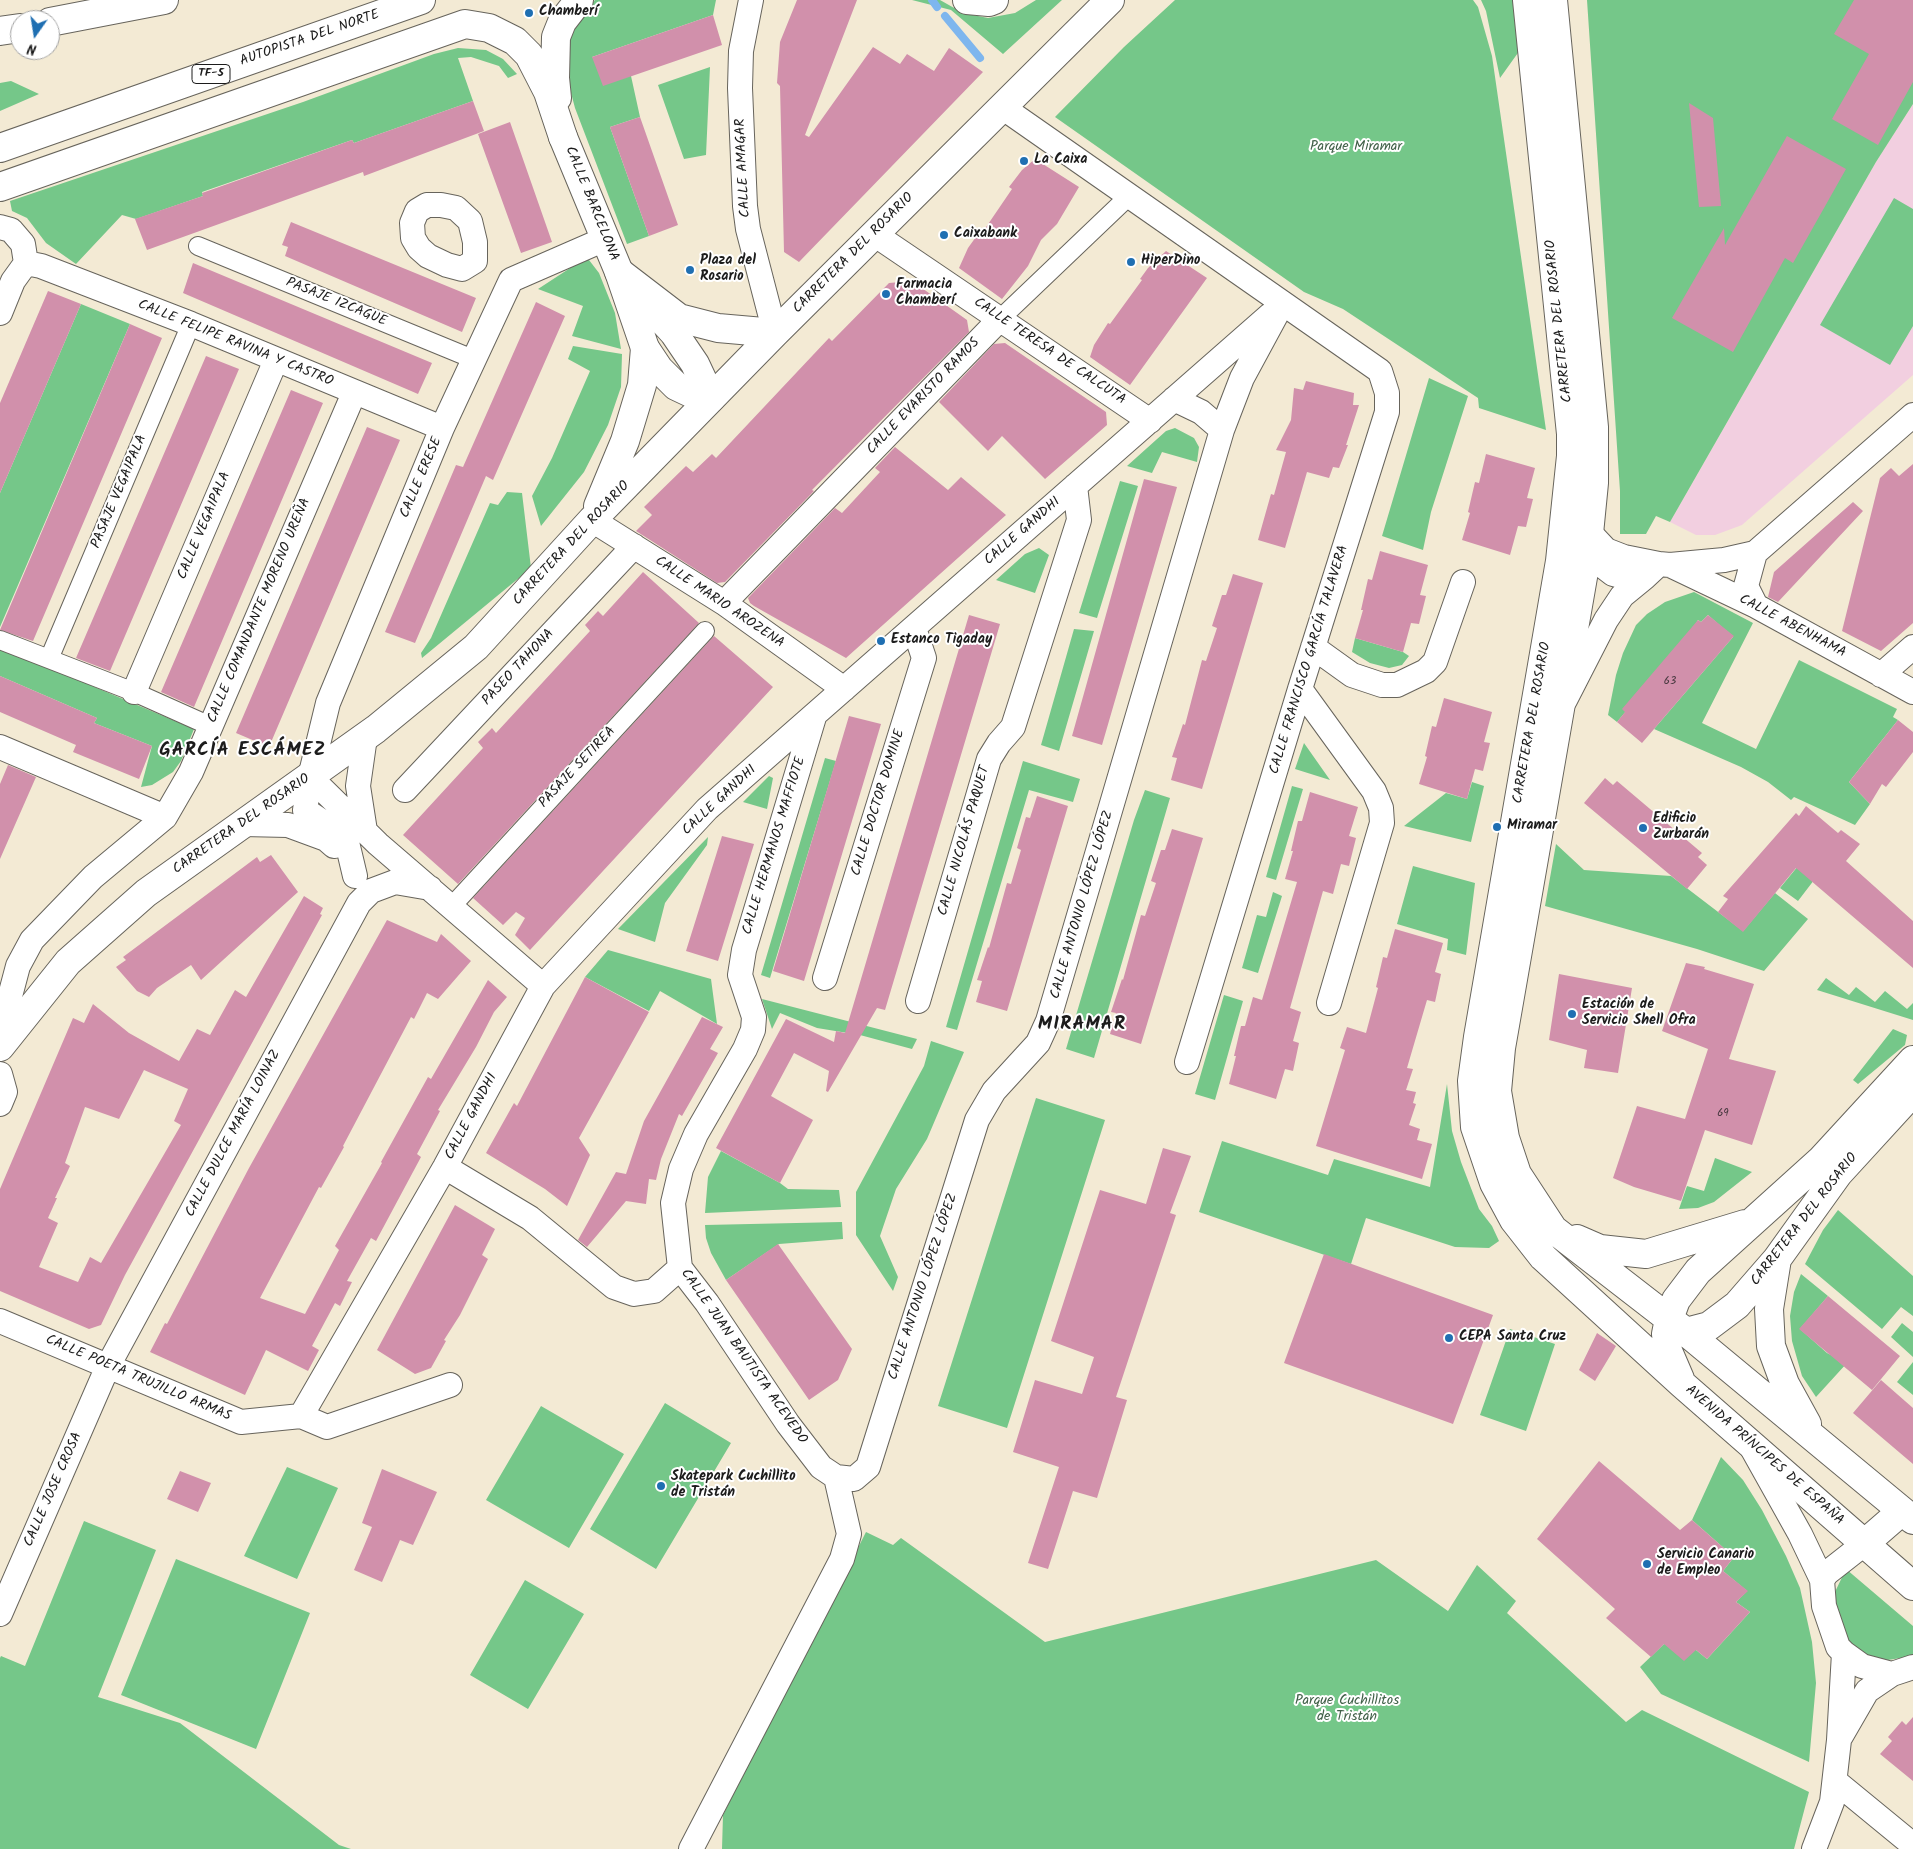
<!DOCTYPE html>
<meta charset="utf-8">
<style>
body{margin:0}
#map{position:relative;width:1913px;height:1849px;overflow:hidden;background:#f3ead4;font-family:Kalam,sans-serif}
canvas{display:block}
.north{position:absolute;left:10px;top:10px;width:50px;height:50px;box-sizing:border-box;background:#fff;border:1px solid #a4a4a4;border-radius:50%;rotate:193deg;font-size:14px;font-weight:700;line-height:20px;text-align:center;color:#1c1c1c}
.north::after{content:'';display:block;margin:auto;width:18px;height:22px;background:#1f6fb2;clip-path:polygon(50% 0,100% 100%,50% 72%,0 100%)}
</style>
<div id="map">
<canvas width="1913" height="1849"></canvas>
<div class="north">N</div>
</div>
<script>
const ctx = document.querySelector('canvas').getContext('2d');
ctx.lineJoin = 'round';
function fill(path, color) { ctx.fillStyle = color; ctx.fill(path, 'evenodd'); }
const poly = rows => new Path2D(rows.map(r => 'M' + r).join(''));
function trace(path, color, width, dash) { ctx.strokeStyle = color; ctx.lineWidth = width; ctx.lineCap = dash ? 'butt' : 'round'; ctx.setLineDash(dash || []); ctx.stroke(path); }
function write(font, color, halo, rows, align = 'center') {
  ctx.font = font + ' Kalam,sans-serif'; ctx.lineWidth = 4; ctx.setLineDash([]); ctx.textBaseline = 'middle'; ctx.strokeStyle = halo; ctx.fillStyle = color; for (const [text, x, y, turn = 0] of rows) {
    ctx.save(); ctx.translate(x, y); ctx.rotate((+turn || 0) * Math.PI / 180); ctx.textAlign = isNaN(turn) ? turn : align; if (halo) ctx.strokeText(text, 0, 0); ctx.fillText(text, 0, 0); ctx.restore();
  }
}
fill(poly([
 [1913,104,1913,375,1742,525,1715,535,1696,535,1670,522,1876,162]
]), '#f2cfe0');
fill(poly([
 [595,0,716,0,713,15,592,57,631,76,640,117,610,127,649,236,627,244,575,108,566,74,569,36,581,14],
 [912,0,940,0,963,13,988,18,1015,13,1036,0,1062,0,1003,54,951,10],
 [1175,0,1473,0,1478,7,1492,56,1546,430,1479,408,1478,398,1343,309,1304,292,1055,117,1124,47],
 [1481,0,1514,0,1520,50,1500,78,1486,11],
 [1587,0,1913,0,1913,104,1876,162,1670,522,1656,516,1646,534,1620,534,1620,491],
 [458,48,486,50,503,59,517,74,508,78,499,66,471,57,458,58,473,101,354,143,352,140,202,192,203,196,136,219,122,215,76,264,46,243,27,218,12,211,10,201,303,102,434,54],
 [710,67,706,155,684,159,658,85],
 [11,81,39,94,0,111,0,83],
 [1894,198,1913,209,1913,326,1890,365,1820,325],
 [584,259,589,260,599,273,615,313,621,349,572,336,583,306,538,289],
 [81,304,130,324,0,627,0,493],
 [573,346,622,354,621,387,608,425,584,472,541,526,532,496,552,458,590,371,568,359],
 [1429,378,1468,396,1431,512,1423,550,1382,536],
 [1175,428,1194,438,1199,447,1197,462,1162,452,1152,473,1127,466,1166,431],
 [1120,481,1138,486,1097,618,1079,613],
 [507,492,522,493,531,568,422,658,421,653,431,638,490,503,498,505],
 [1039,548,1049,555,1035,593,996,580,1025,554],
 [1694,592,1753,623,1702,723,1756,749,1799,660,1897,709,1893,717,1898,720,1849,782,1870,804,1855,825,1794,797,1791,800,1768,782,1741,767,1654,729,1733,637,1708,615,1701,622,1698,620,1688,637,1617,722,1608,715,1616,675,1623,653,1636,625,1647,614,1665,602],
 [1074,629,1094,631,1059,751,1041,745],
 [1355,638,1403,652,1409,656,1402,665,1389,668,1370,663,1352,652],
 [0,647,194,729,181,761,173,772,152,785,141,787,152,746,94,723,97,718,0,676],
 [1304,743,1330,780,1295,769],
 [825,758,836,761,770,978,761,975],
 [1023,761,1080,779,1073,802,1029,790,957,1030,946,1027],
 [769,776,773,778,767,809,743,802],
 [1472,782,1484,786,1471,842,1404,826,1446,793,1467,799],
 [1292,786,1303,789,1276,880,1266,877],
 [1145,790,1170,798,1094,1058,1066,1049,1134,820],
 [708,837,707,845,665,903,655,942,618,929],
 [1821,838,1837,850,1798,901,1780,888],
 [1556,844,1584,870,1671,876,1743,931,1775,893,1808,919,1764,971,1697,949,1545,906],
 [1413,866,1475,883,1466,955,1447,950,1448,939,1397,924],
 [1273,892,1282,896,1258,973,1242,968,1257,915,1266,917],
 [608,950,711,979,717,1024,660,991,649,1011,585,977],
 [1826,978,1849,995,1856,987,1875,1002,1885,991,1907,1009,1913,1003,1913,1020,1817,990],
 [1224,995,1243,1001,1215,1100,1195,1094],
 [762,999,917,1039,912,1049,860,1035,817,1028,780,1013,772,1029],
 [1893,1029,1907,1035,1905,1045,1858,1084,1853,1080],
 [931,1041,964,1052,927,1139,896,1189,880,1236,898,1277,893,1291,856,1235,856,1192,924,1066],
 [1447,1084,1452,1131,1461,1162,1479,1209,1492,1226,1499,1241,1489,1248,1455,1247,1366,1218,1351,1264,1199,1212,1222,1141,1328,1175,1334,1159,1430,1187],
 [1036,1098,1105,1120,1007,1428,938,1406],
 [721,1151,780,1183,788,1189,839,1190,841,1207,705,1213,708,1177],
 [1715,1158,1752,1172,1714,1202,1698,1208,1679,1209,1687,1186,1704,1191],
 [1838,1210,1913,1276,1913,1316,1901,1307,1882,1329,1805,1264,1823,1230],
 [842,1222,843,1239,779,1244,726,1280,711,1253,706,1238,705,1225],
 [1801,1274,1828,1296,1800,1329,1827,1353,1847,1363,1816,1397,1802,1376,1792,1341,1790,1316,1794,1292],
 [1902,1323,1913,1332,1913,1357,1891,1337],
 [1510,1329,1555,1344,1526,1431,1480,1415],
 [1913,1362,1913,1395,1897,1382],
 [665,1403,731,1443,656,1569,590,1529],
 [541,1406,624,1454,569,1548,486,1500],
 [1721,1457,1743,1480,1762,1510,1786,1556,1800,1588,1812,1642,1816,1683,1809,1762,1661,1694,1640,1667,1664,1644,1696,1650,1707,1659,1750,1612,1736,1602,1747,1591,1723,1571,1734,1557,1692,1520],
 [287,1467,338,1488,297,1579,244,1556],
 [84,1521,156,1550,98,1697,180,1723,339,1845,351,1849,0,1849,0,1658,1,1656,25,1666],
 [866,1532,893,1545,901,1538,1045,1642,1376,1560,1448,1611,1477,1565,1516,1601,1507,1613,1626,1722,1642,1710,1809,1792,1794,1849,722,1849,723,1815],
 [176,1559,310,1613,256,1749,121,1695],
 [1846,1569,1913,1626,1913,1656,1888,1660,1867,1656,1851,1644,1840,1630,1834,1594],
 [525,1580,584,1614,528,1709,470,1675]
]), '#75c789');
trace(poly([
 [932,0,937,7],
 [945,16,980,58]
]), '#7eb6ee', 8);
fill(poly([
 [797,0,857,0,805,135,809,137,873,47,900,64,907,54,934,71,949,48,983,72,799,262,784,252,780,86,777,83,780,42],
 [1854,0,1913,0,1913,82,1878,145,1832,119,1869,54,1834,34],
 [713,15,722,45,603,86,592,57],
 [473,101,484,131,364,176,363,172,147,250,135,219,203,196,202,193,352,140,354,143],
 [1689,103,1713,118,1721,206,1699,207],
 [640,117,678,225,649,236,610,127],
 [510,122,552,242,521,253,478,134],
 [1787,136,1846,169,1793,263,1785,258,1733,352,1672,318,1724,228,1725,245],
 [1035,159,1079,187,1057,224,1041,240,1028,266,1002,299,959,268,968,248,978,234,980,236,1012,189,1009,187,1022,170],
 [291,222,476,298,462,332,285,256,288,247,282,245],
 [1166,251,1207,278,1130,385,1090,357,1094,345,1108,323,1110,324,1142,280,1140,279,1148,268],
 [193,263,432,363,418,394,183,293],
 [912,281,967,320,969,332,812,490,814,491,725,582,717,583,636,531,652,515,644,507,686,466,693,472,712,454,716,458,829,338,832,341,889,283],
 [48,291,81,304,0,493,0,403],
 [536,302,565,316,493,480,486,476,415,643,385,632,456,465,463,467],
 [130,324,162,338,33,641,0,630],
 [1005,343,1106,412,1107,425,1045,479,1002,436,988,451,939,402,994,344],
 [206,356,239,369,110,671,76,658],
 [1306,381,1354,393,1353,405,1359,405,1346,445,1348,445,1339,468,1333,467,1329,478,1307,472,1285,548,1258,540,1271,494,1274,495,1286,452,1276,450,1291,420,1294,388,1303,390],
 [291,390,323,403,194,707,161,692],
 [367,427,400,440,269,747,236,733],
 [895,447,948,490,961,477,1006,515,846,658,754,606,750,603,748,598,835,508,842,513,880,472,875,468],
 [1486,454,1535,468,1527,498,1533,499,1526,527,1518,526,1510,555,1462,540,1470,513,1468,512,1475,482,1479,483],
 [1913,464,1913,623,1881,651,1842,631,1880,478,1891,468,1899,476],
 [1144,479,1177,487,1102,745,1072,736],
 [1853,502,1863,511,1778,602,1768,597,1774,572],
 [1380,551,1428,565,1420,595,1426,596,1419,624,1411,623,1403,652,1355,638,1363,610,1361,610,1368,579,1372,580],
 [643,572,699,623,458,884,403,835,483,748,478,742,492,728,496,733,590,631,585,625,598,611,603,616],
 [1233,574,1263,583,1202,789,1171,780,1177,758,1172,757,1183,724,1185,725,1202,660,1206,661,1217,628,1212,626,1222,595,1226,595],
 [969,615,1000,624,885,1010,877,1008,828,1092,826,1091,829,1071,794,1053,771,1096,813,1120,780,1183,716,1148,786,1019,834,1042,836,1031,845,1033],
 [1708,615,1734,636,1642,743,1617,722,1625,712,1622,709,1698,620,1701,622],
 [714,636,773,687,530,950,515,935,525,918,516,912,503,925,473,898],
 [0,676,97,718,94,723,152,746,139,779,73,752,76,745,0,712],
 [1444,698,1492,712,1484,742,1490,743,1483,771,1475,769,1467,799,1419,784,1427,757,1425,756,1432,726,1436,727],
 [849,716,881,724,804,981,773,971],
 [1898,720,1913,732,1913,752,1886,787,1882,784,1870,804,1849,782],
 [8,765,36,777,0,859,0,784],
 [1605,778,1613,785,1617,781,1702,853,1698,857,1707,865,1687,889,1584,803],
 [1310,792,1358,807,1349,836,1356,838,1349,866,1341,864,1333,894,1323,891,1290,1008,1301,1012,1293,1041,1299,1043,1293,1071,1285,1069,1276,1099,1229,1084,1236,1056,1234,1056,1241,1026,1245,1026,1253,997,1262,1000,1297,882,1285,879,1293,851,1291,851,1298,821,1302,821],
 [1037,796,1068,806,1007,1011,976,1002,982,981,977,980,988,947,989,948,1007,883,1011,884,1021,850,1017,848,1026,817,1030,818],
 [1806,806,1838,833,1841,830,1860,844,1846,861,1913,921,1913,968,1796,868,1743,932,1718,912,1728,899,1723,896,1796,813,1799,816],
 [1172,829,1203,838,1141,1044,1110,1034,1116,1013,1111,1012,1122,979,1123,980,1141,915,1145,916,1156,883,1151,881,1161,850,1165,850],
 [722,836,754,844,718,961,686,951],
 [271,855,298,892,201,980,191,965,157,988,149,997,137,991,116,967,126,960,123,957,257,857,260,862],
 [304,896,323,908,320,914,322,915,125,1275,101,1325,89,1329,0,1291,0,1189,73,1018,84,1023,93,1004,129,1033,179,1061,197,1029,210,1035,235,990,246,997],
 [144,1070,188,1089,174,1121,181,1125,101,1263,90,1257,78,1282,39,1267,58,1223,48,1218,57,1198,55,1198,70,1166,65,1163,85,1107,119,1119],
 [387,920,437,942,441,934,471,961,438,999,427,993,414,1019,411,1017,343,1146,344,1147,321,1188,319,1187,260,1298,305,1314,339,1250,335,1246,382,1163,381,1162,428,1077,431,1079,488,980,507,997,494,1012,476,1047,438,1110,440,1111,417,1154,421,1157,376,1241,371,1238,347,1281,352,1282,340,1306,335,1303,312,1346,319,1350,308,1371,266,1350,245,1395,150,1352,165,1323,167,1324,249,1168],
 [1395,929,1443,943,1435,972,1441,974,1435,1002,1427,1000,1407,1068,1413,1069,1406,1090,1416,1092,1413,1103,1416,1104,1409,1125,1420,1129,1417,1140,1432,1144,1422,1179,1316,1146,1345,1050,1340,1048,1347,1027,1366,1033,1378,988,1376,987,1383,957,1387,958],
 [1686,963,1705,967,1704,969,1754,984,1729,1059,1776,1071,1752,1145,1705,1130,1681,1201,1634,1187,1613,1178,1637,1106,1685,1119,1708,1049,1662,1031],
 [1559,974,1632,988,1618,1073,1584,1068,1587,1050,1549,1040],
 [585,977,649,1012,579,1138,590,1155,567,1206,545,1189,486,1153,514,1103,517,1106],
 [702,1017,723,1027,710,1049,718,1053,682,1116,679,1114,661,1159,656,1180,649,1179,646,1204,626,1201,587,1247,578,1240,616,1172,626,1174,644,1121],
 [1163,1148,1191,1156,1170,1213,1176,1215,1116,1397,1127,1400,1097,1498,1073,1491,1048,1569,1028,1563,1059,1467,1013,1452,1035,1380,1082,1394,1094,1357,1051,1341,1100,1190,1146,1204],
 [455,1205,495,1229,482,1255,488,1259,460,1315,444,1340,446,1341,431,1368,415,1374,377,1350],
 [778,1244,852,1349,838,1380,809,1400,726,1280],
 [1324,1254,1493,1315,1453,1424,1284,1363],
 [1828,1296,1900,1356,1872,1390,1799,1329],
 [1597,1333,1616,1346,1595,1381,1579,1370],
 [1881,1380,1913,1408,1913,1464,1853,1413],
 [1599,1461,1680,1530,1692,1520,1734,1557,1723,1571,1748,1591,1736,1602,1750,1612,1707,1659,1696,1650,1684,1661,1664,1644,1651,1657,1606,1618,1615,1609,1537,1539],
 [382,1469,437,1492,413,1545,400,1540,382,1582,354,1570,372,1527,362,1523],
 [180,1471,211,1483,198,1512,167,1499],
 [1913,1717,1913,1781,1880,1754,1892,1741,1888,1737,1902,1721,1906,1725]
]), '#d190ab');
const pedestrian = poly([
 [198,246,473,359],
 [1000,319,1129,196],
 [0,640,134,692,210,726],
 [49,659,191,324],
 [452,906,705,631]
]);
const minor = poly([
 [751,0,741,51,740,88,745,206,748,229,775,333],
 [1002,107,1380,371,1387,393,1387,412,1300,689,1187,1062],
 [427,205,441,205,456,208,470,221,475,242,475,261,462,269,447,265,428,256,419,248,413,238,412,223,417,211,427,205],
 [0,227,11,230,23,244,26,263,13,281,0,313],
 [874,234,1150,421],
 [26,263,41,266,191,324,442,428],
 [1174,399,1201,412,1222,430],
 [592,520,724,603,844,689],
 [1590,533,1606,550,1624,557,1659,564],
 [1576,542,1587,554,1613,574,1628,578,1644,578,1659,564,1670,565,1724,560,1755,553,1913,415],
 [1755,553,1746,586,1756,606],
 [1670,565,1756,606,1913,692],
 [724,603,1000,319],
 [1313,647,1352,675,1382,685,1397,685,1426,671,1435,662,1463,582],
 [1881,675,1913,647],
 [1300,689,1374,791,1381,808,1382,823,1329,1003],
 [134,692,276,360],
 [1565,700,1606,620,1622,596,1644,578],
 [814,717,744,950,740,975,754,1017,753,1030,745,1049,696,1134,681,1169,673,1203,680,1268,707,1303,788,1424,821,1467,836,1477,854,1479,868,1467,977,1120,994,1091,1038,1043,1048,1021,1222,430,1242,378,1282,304],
 [0,747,165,817],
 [310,777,378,844,543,986],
 [405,790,634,546],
 [243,824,288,825,326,839,334,846],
 [365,831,358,786,365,737],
 [355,876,346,838,305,810,310,777,328,703,442,428,511,280,605,239],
 [825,978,924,658,914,628],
 [918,1001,989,759,999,743,1013,727,1079,520,1075,486],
 [0,1034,18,966,32,940,93,877,165,817,191,772,354,393],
 [0,1074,5,1092,0,1104],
 [445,1167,530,1218,614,1287,634,1294,654,1291,680,1268],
 [0,1321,241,1422,301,1416,327,1427,450,1385],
 [301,1416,445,1167,543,986,707,809,1270,315],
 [1753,1450,1800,1534,1822,1580],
 [1864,1544,1827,1573,1822,1580,1824,1606,1838,1647,1844,1653,1862,1666,1892,1674],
 [0,1614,108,1366,359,903,371,891,395,882,430,888],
 [1841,1736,1867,1691,1892,1674,1913,1667],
 [1835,1781,1913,1845],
 [691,1849,842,1559,849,1534,836,1477],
 [1814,1849,1832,1802,1839,1740,1844,1653]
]);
const tertiary = poly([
 [563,137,619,272,645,348,659,369,676,386,695,395,711,398],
 [643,299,674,333,695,364,711,398]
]);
const secondary = poly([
 [1527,0,1571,434,1571,456,1560,561,1478,1037,1472,1081,1475,1127,1494,1183,1514,1220,1543,1257,1682,1384,1913,1586],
 [1553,0,1594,427,1594,483,1587,554,1501,1048,1497,1091,1505,1138,1517,1174,1553,1229,1686,1332,1913,1520],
 [619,272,679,318,718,328,775,333],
 [598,506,625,441,642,385,645,348],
 [0,1047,68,962,146,893,376,729,476,647,592,520,775,333,1110,0],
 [1577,1239,1600,1249,1646,1254,1745,1224],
 [1777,1259,1769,1309,1771,1346,1785,1384,1807,1424],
 [1673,1333,1686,1332,1709,1326,1737,1305,1777,1259,1838,1174,1913,1092],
 [1680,1379,1668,1351,1666,1334,1669,1319,1676,1300,1698,1271,1821,1160,1913,1060],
 [1864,1544,1902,1511]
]);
const motorway = poly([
 [967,0,989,2,994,0],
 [50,22,164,0],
 [0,31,20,28],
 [557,98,555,78,556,37,562,22,579,0],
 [0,148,421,0],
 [0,187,465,24,489,28,515,41,529,55,548,92,563,137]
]);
trace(pedestrian, '#67645c', 20);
trace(minor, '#67645c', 26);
trace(tertiary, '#67645c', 30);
trace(secondary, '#67645c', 30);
trace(motorway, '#67645c', 30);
trace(pedestrian, '#fff', 18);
trace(minor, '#fff', 24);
trace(tertiary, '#fff', 28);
trace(secondary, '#fff', 28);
trace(motorway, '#fff', 28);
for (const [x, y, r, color] of [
 [529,13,5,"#1f6fb2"],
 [1024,161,5,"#1f6fb2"],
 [944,235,5,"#1f6fb2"],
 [1131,262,5,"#1f6fb2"],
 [690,270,5,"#1f6fb2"],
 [886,294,5,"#1f6fb2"],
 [881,641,5,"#1f6fb2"],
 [1497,827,5,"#1f6fb2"],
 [1643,828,5,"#1f6fb2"],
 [1572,1014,5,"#1f6fb2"],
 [1449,1338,5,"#1f6fb2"],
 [661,1486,5,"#1f6fb2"],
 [1647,1564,5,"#1f6fb2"]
]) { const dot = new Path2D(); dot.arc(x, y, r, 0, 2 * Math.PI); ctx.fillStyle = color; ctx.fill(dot); trace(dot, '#fff', 2); }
write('11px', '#493940', null, [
 ["63",1670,682],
 ["69",1723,1114]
]);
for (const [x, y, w] of [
 [211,74,38]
]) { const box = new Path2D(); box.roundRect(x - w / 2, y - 9.5, w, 19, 4); ctx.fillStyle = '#fff'; ctx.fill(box); trace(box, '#1c1c1c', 1); }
write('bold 12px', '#1c1c1c', null, [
 ["TF-5",211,74]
]);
write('bold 14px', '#1c1c1c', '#fff', [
 ["Chamberí",539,13],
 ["La Caixa",1034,161],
 ["Caixabank",954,235],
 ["Plaza del",700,262],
 ["Rosario",700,278],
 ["HiperDino",1141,262],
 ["Farmacia",896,286],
 ["Chamberí",896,302],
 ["Estanco Tigaday",891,641],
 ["Edificio",1653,820],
 ["Zurbarán",1653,836],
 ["Miramar",1507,827],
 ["Estación de",1582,1006],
 ["Servicio Shell Ofra",1582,1022],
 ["CEPA Santa Cruz",1459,1338],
 ["Skatepark Cuchillito",671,1478],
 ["de Tristán",671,1494],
 ["Servicio Canario",1657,1556],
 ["de Empleo",1657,1572]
], 'left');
write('14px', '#1c1c1c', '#fff', [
 ["AUTOPISTA DEL NORTE",310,39,-19],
 ["CALLE AMAGAR",744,168,-93],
 ["CALLE BARCELONA",591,204,68],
 ["CARRETERA DEL ROSARIO",854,254,-45],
 ["PASAJE IZCAGUE",336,303,22],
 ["CARRETERA DEL ROSARIO",1560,321,-96],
 ["CALLE FELIPE RAVINA Y CASTRO",235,344,22],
 ["CALLE TERESA DE CALCUTA",1049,352,34],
 ["CALLE EVARISTO RAMOS",924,397,-46],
 ["CALLE ERESE",422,478,-67],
 ["PASAJE VEGAIPALA",120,492,-67],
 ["CALLE VEGAIPALA",205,526,-67],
 ["CALLE GANDHI",1023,532,-41],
 ["CARRETERA DEL ROSARIO",572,544,-47],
 ["CALLE MARIO AROZENA",719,603,34],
 ["CALLE COMANDANTE MORENO UREÑA",260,611,-67],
 ["CALLE ABENHAMA",1792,627,28],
 ["CALLE FRANCISCO GARCÍA TALAVERA",1310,660,-73],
 ["PASEO TAHONA",519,668,-47],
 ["CARRETERA DEL ROSARIO",1533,723,-80],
 ["PASAJE SETIREA",578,768,-47],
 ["CALLE GANDHI",720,801,-43],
 ["CALLE DOCTOR DOMINE",879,803,-73],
 ["CARRETERA DEL ROSARIO",242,825,-35],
 ["CALLE NICOLÁS PAQUET",965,841,-74],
 ["CALLE HERMANOS MAFFIOTE",775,846,-73],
 ["CALLE ANTONIO LÓPEZ LÓPEZ",1083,905,-74],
 ["CALLE GANDHI",472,1117,-62],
 ["CALLE DULCE MARÍA LOINAZ",234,1134,-62],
 ["CARRETERA DEL ROSARIO",1805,1220,-52],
 ["CALLE ANTONIO LÓPEZ LÓPEZ",924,1287,-72],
 ["CALLE JUAN BAUTISTA ACEVEDO",743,1357,55],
 ["CALLE POETA TRUJILLO ARMAS",138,1379,23],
 ["AVENIDA PRÍNCIPES DE ESPAÑA",1764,1456,41],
 ["CALLE JOSE CROSA",54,1490,-66]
]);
write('14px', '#406048', '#fff', [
 ["Parque Miramar",1356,148],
 ["Parque Cuchillitos",1347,1702],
 ["de Tristán",1347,1718]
]);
ctx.letterSpacing = '1px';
write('bold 19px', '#1c1c1c', '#fff', [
 ["GARCÍA ESCÁMEZ",243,752],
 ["MIRAMAR",1082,1026]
]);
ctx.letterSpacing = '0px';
</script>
